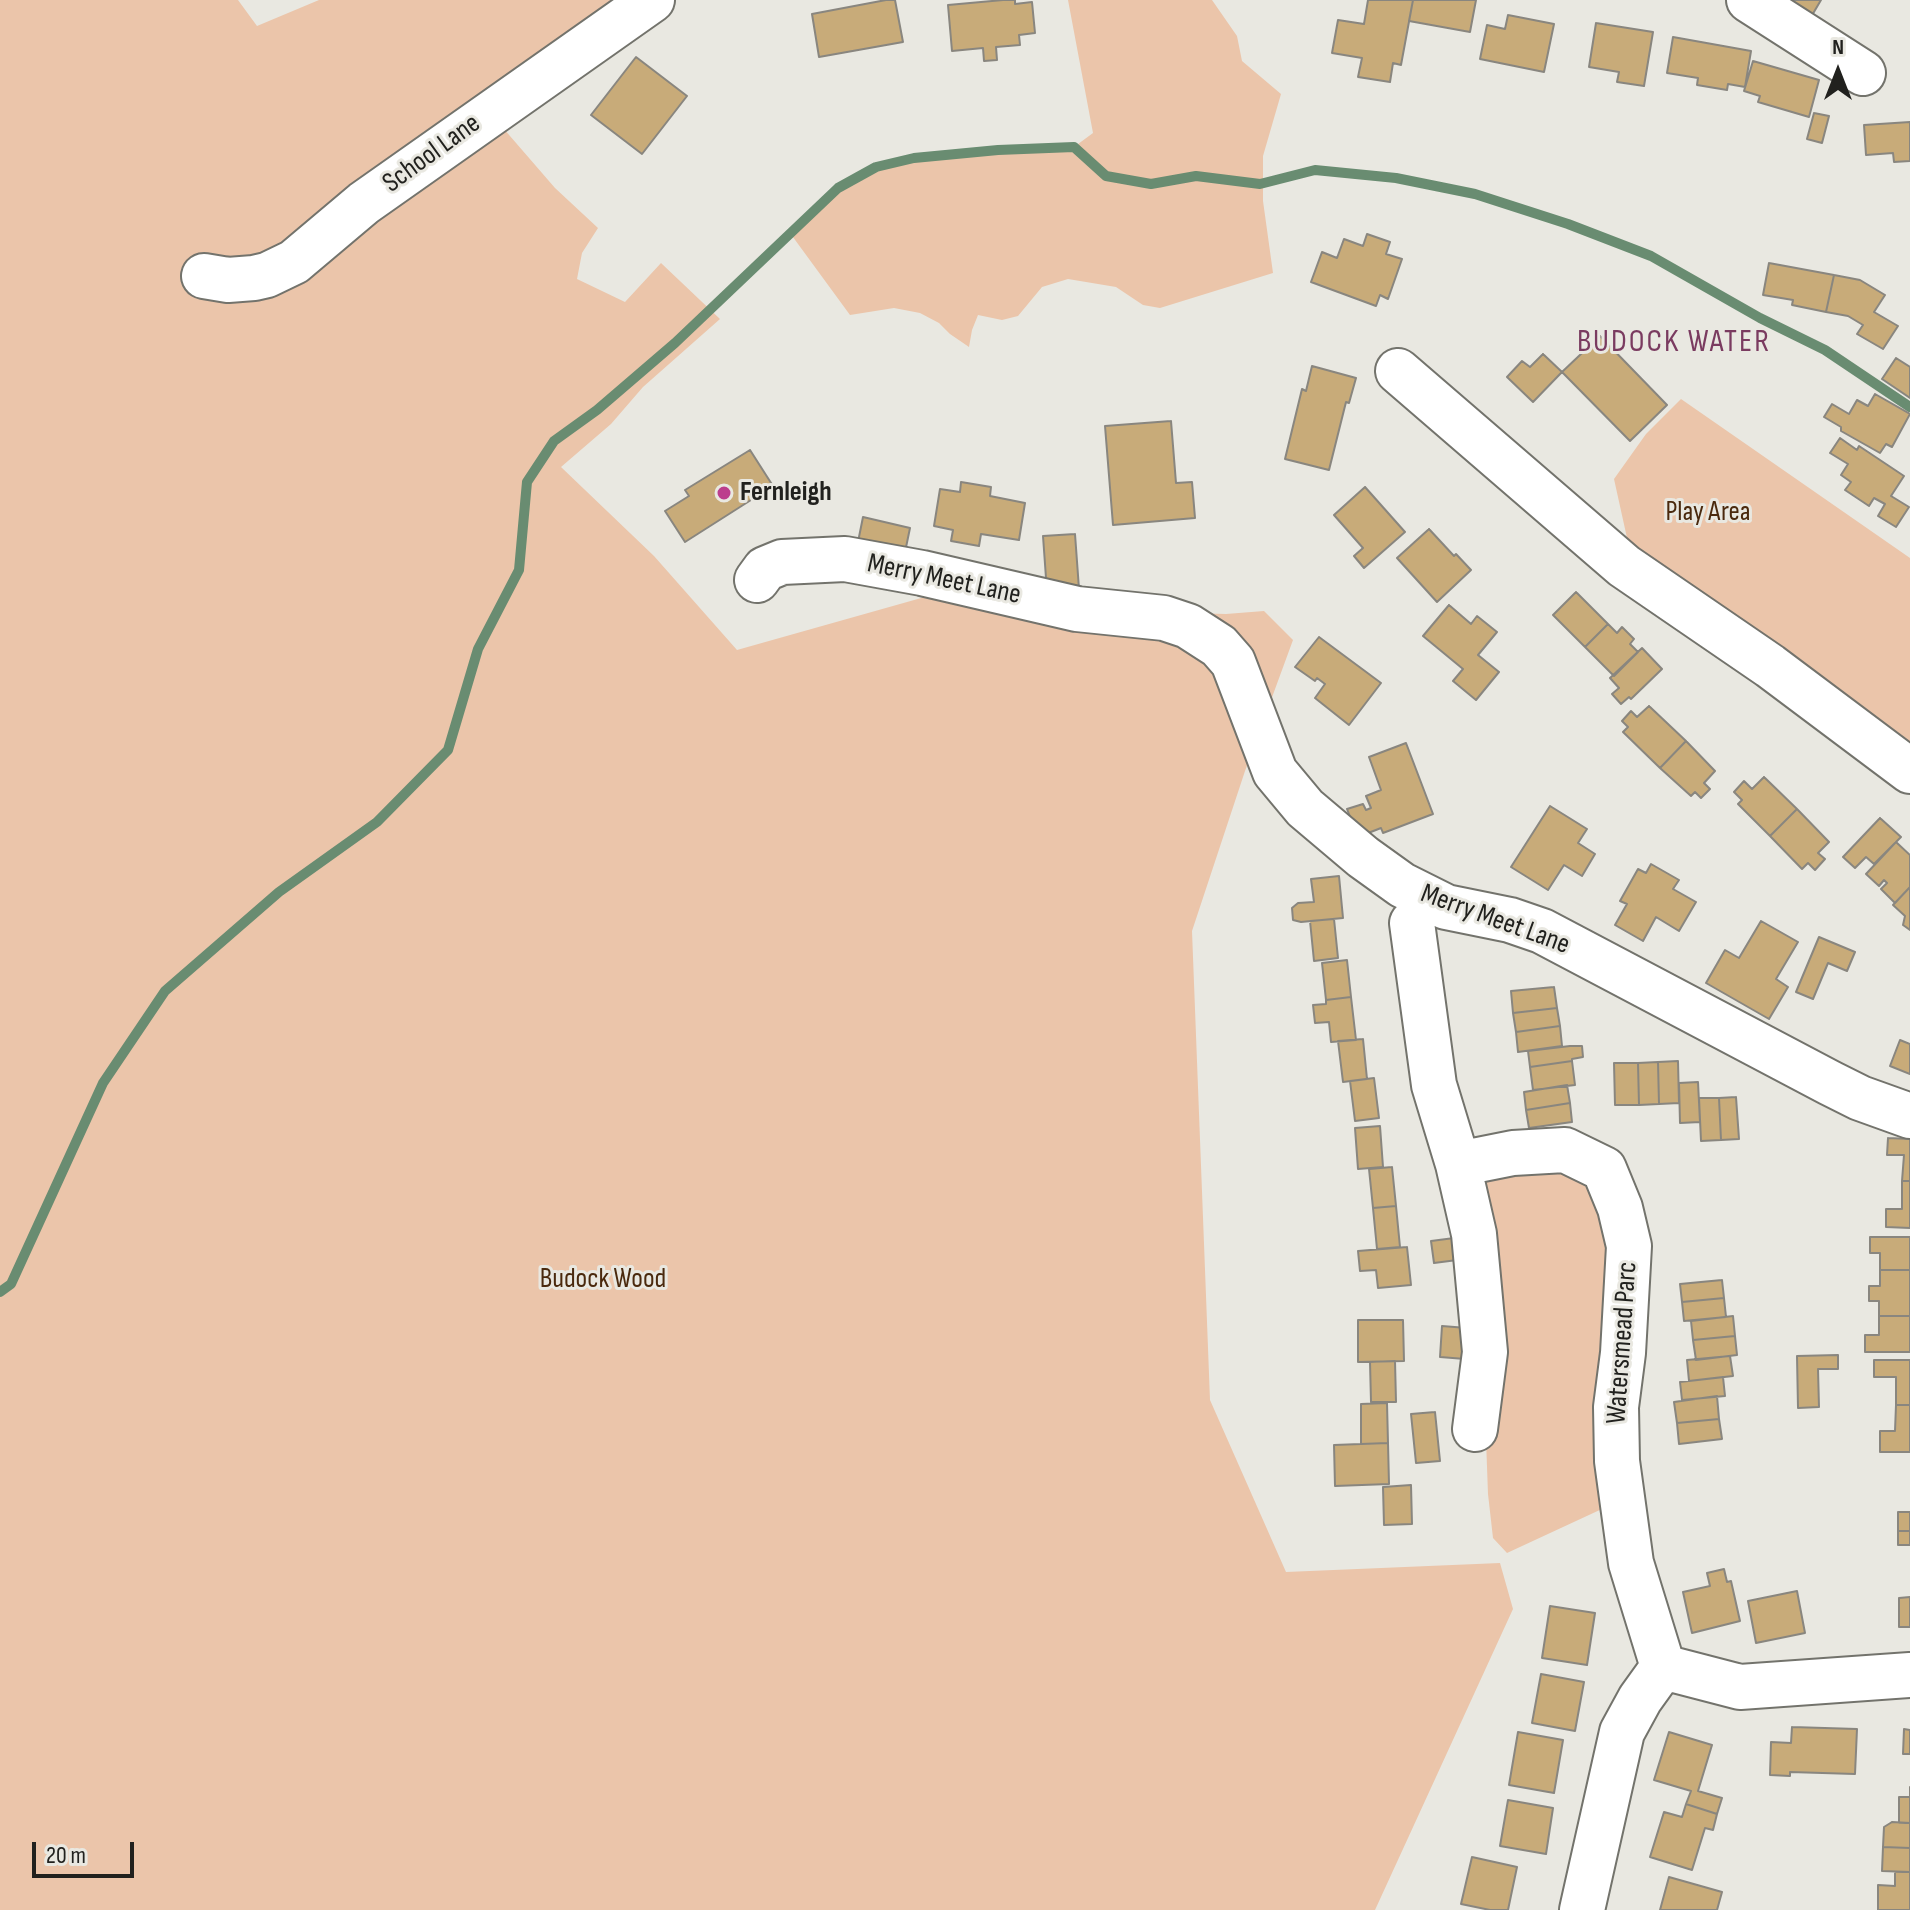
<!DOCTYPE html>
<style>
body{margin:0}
#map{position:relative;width:1910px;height:1910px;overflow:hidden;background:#e9e8e1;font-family:"Sofia Sans Condensed",sans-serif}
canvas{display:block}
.north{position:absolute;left:1798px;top:32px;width:80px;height:80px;-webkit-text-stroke:6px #e9e8e1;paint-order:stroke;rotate:0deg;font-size:22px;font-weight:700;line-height:32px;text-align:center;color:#21211e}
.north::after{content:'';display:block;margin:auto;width:28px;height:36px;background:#21211e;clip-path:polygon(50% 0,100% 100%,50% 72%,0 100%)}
.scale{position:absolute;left:32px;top:1842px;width:102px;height:36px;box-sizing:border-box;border:4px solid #21211e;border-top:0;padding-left:10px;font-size:24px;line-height:28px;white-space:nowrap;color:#21211e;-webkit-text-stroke:6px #e9e8e1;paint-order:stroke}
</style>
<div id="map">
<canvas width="1910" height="1910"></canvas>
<div class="north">N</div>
<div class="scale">20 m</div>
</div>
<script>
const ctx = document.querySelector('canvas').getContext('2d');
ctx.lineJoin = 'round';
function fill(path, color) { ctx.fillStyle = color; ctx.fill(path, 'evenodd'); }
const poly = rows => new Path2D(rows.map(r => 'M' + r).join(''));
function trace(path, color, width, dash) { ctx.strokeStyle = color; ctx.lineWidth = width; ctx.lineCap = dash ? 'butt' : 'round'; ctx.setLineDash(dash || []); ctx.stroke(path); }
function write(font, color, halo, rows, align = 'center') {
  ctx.font = font + ' "Sofia Sans Condensed",sans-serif'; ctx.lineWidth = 6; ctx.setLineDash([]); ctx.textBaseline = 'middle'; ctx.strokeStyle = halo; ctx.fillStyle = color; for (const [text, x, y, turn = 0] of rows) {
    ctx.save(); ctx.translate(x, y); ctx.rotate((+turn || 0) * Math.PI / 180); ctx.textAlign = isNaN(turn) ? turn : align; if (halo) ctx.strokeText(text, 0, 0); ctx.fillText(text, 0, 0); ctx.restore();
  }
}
fill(poly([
 [0,0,238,0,257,26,319,0,636,0,497,121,555,188,598,228,582,253,577,279,625,302,661,263,720,319,643,387,611,424,561,467,654,556,737,650,985,580,1189,613,1226,614,1264,611,1293,640,1245,771,1192,931,1210,1400,1286,1572,1500,1563,1513,1609,1375,1910,0,1910],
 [1068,0,1212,0,1237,36,1242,61,1281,94,1263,156,1263,201,1273,273,1160,308,1143,305,1116,287,1068,279,1042,287,1018,316,1002,320,978,315,972,330,969,347,950,334,939,323,920,313,894,308,850,315,790,233,838,188,876,167,914,158,998,150,1074,147,1093,133],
 [1681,399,1910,558,1910,752,1631,556,1614,479,1646,434],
 [1565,1156,1616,1209,1617,1502,1507,1553,1493,1538,1488,1494,1476,1166]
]), '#ebc5aa');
trace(poly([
 [0,1292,11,1284,103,1083,165,991,279,892,377,822,448,750,478,649,519,570,527,482,554,441,597,410,675,343,838,188,876,167,914,158,998,150,1074,147,1106,176,1151,184,1196,176,1260,184,1315,170,1396,178,1475,194,1568,224,1651,256,1760,318,1825,350,1910,407]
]), '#698c71', 10);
const building = poly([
 [886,0,895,0,903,42,819,57,812,14,886,0],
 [1003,0,1015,0,1015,4,1032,2,1035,33,1019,35,1020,45,996,47,997,60,984,61,983,48,952,51,948,5,1003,0],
 [1368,0,1413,0,1401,65,1393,63,1390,82,1358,77,1362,58,1332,53,1338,20,1364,24,1368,0],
 [1413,0,1476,0,1470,32,1409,21,1413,0],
 [1783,0,1821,0,1811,17,1783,0],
 [1508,15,1554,24,1544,72,1480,59,1487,25,1505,29,1508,15],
 [1596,23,1653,32,1644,86,1617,82,1619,72,1589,67,1596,23],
 [1673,37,1751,51,1745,87,1728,84,1727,90,1697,85,1698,78,1667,73,1673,37],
 [636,57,687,96,642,154,591,115,636,57],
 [1753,61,1819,80,1809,117,1758,102,1760,96,1744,91,1753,61],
 [1814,113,1829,116,1822,143,1807,139,1814,113],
 [1910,122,1910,161,1894,162,1893,153,1866,155,1864,125,1910,122],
 [1367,234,1390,242,1386,254,1402,259,1388,299,1380,295,1376,306,1311,282,1322,252,1337,258,1344,239,1363,246,1367,234],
 [1769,263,1834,275,1826,312,1792,305,1793,300,1763,295,1769,263],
 [1834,275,1860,280,1885,295,1874,312,1898,326,1883,349,1857,334,1863,325,1848,316,1826,312,1834,275],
 [1600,336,1667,405,1630,441,1562,372,1600,336],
 [1543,354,1562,372,1533,402,1507,377,1522,361,1530,367,1543,354],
 [1896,358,1910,367,1910,398,1882,379,1896,358],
 [1312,366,1356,378,1349,403,1346,402,1329,470,1285,459,1302,389,1306,391,1312,366],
 [1875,394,1910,414,1892,447,1886,444,1880,453,1841,431,1841,427,1824,417,1832,404,1849,414,1857,400,1868,406,1875,394],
 [1171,421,1176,483,1192,482,1195,518,1113,525,1105,426,1171,421],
 [1840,438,1857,450,1859,446,1904,476,1891,496,1909,507,1896,527,1878,516,1885,504,1874,498,1869,506,1845,490,1851,482,1841,475,1848,464,1830,453,1840,438],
 [750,450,773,486,685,542,665,511,689,496,685,490,750,450],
 [961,482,991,487,990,496,1025,503,1019,540,981,534,979,546,951,541,953,530,934,526,940,489,960,492,961,482],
 [1365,487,1405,532,1364,568,1354,556,1363,548,1334,515,1365,487],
 [863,517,910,528,904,557,858,542,863,517],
 [1429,529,1454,556,1456,554,1471,570,1437,602,1397,558,1429,529],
 [1075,534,1079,589,1047,592,1043,536,1075,534],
 [1576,592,1608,624,1585,647,1553,615,1576,592],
 [1449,605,1471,624,1477,616,1497,632,1478,655,1499,672,1476,700,1453,681,1463,669,1423,636,1449,605],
 [1608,624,1617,633,1622,627,1634,639,1630,644,1638,652,1614,676,1585,647,1608,624],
 [1319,637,1381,683,1349,725,1315,698,1325,684,1317,678,1315,681,1295,667,1319,637],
 [1642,648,1662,669,1631,699,1629,697,1621,704,1612,694,1619,688,1610,678,1642,648],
 [1649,706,1686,741,1660,768,1623,732,1628,727,1622,721,1631,711,1637,717,1649,706],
 [1686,741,1715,771,1704,783,1710,789,1701,798,1695,792,1691,796,1660,768,1686,741],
 [1406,743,1433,814,1383,833,1381,828,1358,837,1347,809,1363,804,1366,810,1371,808,1366,796,1381,790,1369,757,1406,743],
 [1764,777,1797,809,1770,836,1738,804,1742,800,1734,792,1744,781,1752,789,1764,777],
 [1550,806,1587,829,1578,843,1595,854,1582,876,1564,865,1548,890,1511,867,1550,806],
 [1797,809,1829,842,1818,853,1825,859,1815,870,1808,863,1802,869,1770,836,1797,809],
 [1880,818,1901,837,1874,864,1866,857,1855,868,1843,857,1880,818],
 [1896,842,1910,855,1910,887,1895,903,1881,889,1887,883,1884,880,1879,886,1866,874,1896,842],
 [1651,864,1679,880,1673,889,1696,902,1679,931,1656,917,1643,941,1615,925,1627,904,1620,901,1638,869,1646,873,1651,864],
 [1339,876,1343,918,1301,922,1293,920,1292,908,1298,903,1314,902,1311,879,1339,876],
 [1910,887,1910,930,1903,925,1905,916,1893,905,1910,887],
 [1334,919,1338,958,1314,961,1310,921,1334,919],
 [1761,921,1798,942,1776,979,1788,987,1769,1019,1706,983,1725,950,1739,958,1761,921],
 [1819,937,1855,952,1847,971,1828,963,1813,999,1796,992,1819,937],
 [1347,960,1351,997,1326,1000,1322,963,1347,960],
 [1554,987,1557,1008,1513,1013,1511,991,1554,987],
 [1351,997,1356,1040,1331,1042,1329,1022,1315,1023,1313,1005,1326,1004,1326,1000,1351,997],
 [1557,1008,1560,1026,1516,1032,1513,1013,1557,1008],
 [1560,1026,1562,1046,1518,1052,1516,1032,1560,1026],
 [1363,1039,1367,1079,1343,1082,1338,1041,1363,1039],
 [1900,1040,1910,1044,1910,1074,1890,1066,1900,1040],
 [1570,1046,1582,1046,1583,1057,1572,1059,1572,1061,1530,1067,1528,1051,1570,1046],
 [1572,1061,1575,1085,1533,1090,1530,1067,1572,1061],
 [1678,1061,1679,1103,1659,1104,1658,1062,1678,1061],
 [1658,1062,1659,1104,1639,1105,1638,1063,1658,1062],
 [1614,1063,1638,1063,1639,1105,1615,1105,1614,1063],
 [1374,1078,1379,1118,1355,1121,1350,1081,1374,1078],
 [1698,1082,1700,1122,1680,1123,1679,1083,1698,1082],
 [1567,1085,1570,1103,1526,1110,1524,1092,1567,1085],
 [1736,1097,1739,1139,1721,1140,1719,1098,1736,1097],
 [1699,1098,1719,1098,1721,1140,1701,1141,1699,1098],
 [1570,1103,1572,1122,1529,1128,1526,1110,1570,1103],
 [1380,1126,1383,1167,1358,1169,1355,1128,1380,1126],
 [1888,1138,1910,1139,1910,1181,1902,1181,1904,1155,1887,1155,1888,1138],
 [1392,1167,1396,1206,1373,1208,1369,1169,1392,1167],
 [1902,1181,1910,1181,1910,1228,1886,1227,1886,1209,1902,1209,1902,1181],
 [1396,1206,1400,1247,1377,1249,1373,1208,1396,1206],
 [1462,1237,1465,1259,1434,1263,1431,1241,1462,1237],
 [1870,1237,1910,1237,1910,1270,1880,1270,1880,1253,1870,1253,1870,1237],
 [1407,1247,1411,1285,1378,1288,1376,1270,1360,1271,1358,1251,1407,1247],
 [1880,1270,1910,1270,1910,1316,1879,1316,1879,1301,1869,1301,1869,1286,1880,1286,1880,1270],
 [1722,1280,1724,1298,1682,1302,1680,1284,1722,1280],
 [1724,1298,1726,1317,1684,1321,1682,1302,1724,1298],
 [1733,1316,1735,1336,1693,1340,1691,1321,1733,1316],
 [1879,1316,1910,1316,1910,1352,1865,1352,1865,1335,1879,1335,1879,1316],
 [1358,1320,1403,1320,1404,1361,1358,1362,1358,1320],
 [1442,1326,1467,1328,1465,1359,1440,1357,1442,1326],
 [1735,1336,1737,1355,1696,1360,1693,1340,1735,1336],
 [1838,1355,1838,1369,1818,1369,1819,1407,1798,1408,1797,1356,1838,1355],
 [1730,1356,1733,1376,1689,1381,1687,1360,1730,1356],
 [1874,1360,1910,1360,1910,1405,1896,1405,1896,1377,1874,1377,1874,1360],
 [1395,1361,1396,1402,1371,1402,1370,1362,1395,1361],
 [1723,1377,1725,1396,1682,1400,1680,1382,1723,1377],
 [1717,1396,1719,1419,1677,1423,1674,1402,1717,1396],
 [1387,1403,1388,1443,1361,1444,1361,1404,1387,1403],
 [1896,1405,1910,1405,1910,1452,1880,1452,1880,1431,1895,1431,1896,1405],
 [1435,1412,1440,1461,1416,1463,1411,1414,1435,1412],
 [1719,1419,1722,1439,1679,1444,1677,1423,1719,1419],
 [1388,1443,1389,1484,1335,1486,1334,1445,1388,1443],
 [1411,1485,1412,1524,1384,1525,1383,1487,1411,1485],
 [1898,1512,1910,1512,1910,1531,1898,1531,1898,1512],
 [1898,1531,1910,1531,1910,1545,1898,1545,1898,1531],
 [1724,1569,1727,1582,1731,1581,1740,1621,1692,1633,1683,1592,1710,1586,1707,1573,1724,1569],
 [1797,1591,1805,1633,1756,1643,1748,1601,1797,1591],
 [1910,1597,1910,1627,1899,1627,1899,1598,1910,1597],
 [1550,1606,1595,1613,1587,1665,1542,1658,1550,1606],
 [1541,1674,1584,1682,1575,1731,1532,1723,1541,1674],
 [1792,1727,1857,1729,1855,1774,1790,1772,1790,1776,1770,1775,1771,1742,1791,1743,1792,1727],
 [1904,1729,1910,1730,1910,1754,1903,1754,1904,1729],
 [1518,1732,1563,1740,1554,1793,1509,1785,1518,1732],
 [1669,1732,1712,1745,1698,1791,1722,1798,1717,1814,1686,1804,1691,1791,1654,1780,1669,1732],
 [1910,1787,1910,1823,1899,1823,1899,1797,1910,1797,1910,1787],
 [1508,1800,1553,1808,1546,1854,1500,1846,1508,1800],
 [1686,1804,1717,1814,1713,1830,1705,1828,1692,1870,1650,1857,1664,1812,1682,1817,1686,1804],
 [1892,1822,1910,1823,1910,1848,1883,1847,1884,1827,1892,1822],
 [1883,1847,1910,1848,1910,1872,1882,1871,1883,1847],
 [1472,1857,1517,1867,1508,1910,1490,1910,1461,1904,1472,1857],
 [1895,1872,1910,1872,1910,1910,1878,1910,1878,1885,1895,1886,1895,1872],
 [1669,1877,1722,1892,1717,1910,1660,1910,1669,1877]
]);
fill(building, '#c8ab79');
trace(building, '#89867f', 2);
const minor = poly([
 [1749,0,1863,73],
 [204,276,228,280,254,278,267,275,294,262,364,203,652,0],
 [1398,371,1624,566,1770,666,1910,771],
 [757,580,765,569,782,562,845,559,922,573,1077,609,1164,618,1188,626,1219,646,1233,662,1275,772,1305,808,1363,857,1402,885,1446,907,1510,920,1542,931,1830,1083,1860,1098,1910,1116],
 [1412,923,1434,1085,1458,1164],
 [1475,1429,1485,1352,1474,1234,1458,1164,1513,1153,1565,1150,1604,1169,1620,1208,1629,1246,1623,1353,1616,1407,1617,1461,1631,1563,1663,1667,1740,1687,1910,1675],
 [1582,1910,1622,1732,1640,1699,1663,1667]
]);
trace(minor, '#73736c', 48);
trace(minor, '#fff', 44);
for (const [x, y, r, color] of [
 [724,493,8,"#bc3e8d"]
]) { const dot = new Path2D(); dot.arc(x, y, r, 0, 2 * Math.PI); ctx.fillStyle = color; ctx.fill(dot); trace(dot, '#e9e8e1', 3); }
write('28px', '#21211e', '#e9e8e1', [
 ["School Lane",432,154,-36],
 ["Merry Meet Lane",944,580,12],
 ["Merry Meet Lane",1495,920,20],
 ["Watersmead Parc",1623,1343,-86]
]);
write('bold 28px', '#21211e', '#e9e8e1', [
 ["Fernleigh",740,493]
], 'left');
write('28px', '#4a290d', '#e9e8e1', [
 ["Play Area",1708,513],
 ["Budock Wood",603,1280]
]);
ctx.letterSpacing = '2px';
write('32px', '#7a3b60', '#e9e8e1', [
 ["BUDOCK WATER",1674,343]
]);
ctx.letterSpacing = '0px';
</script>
